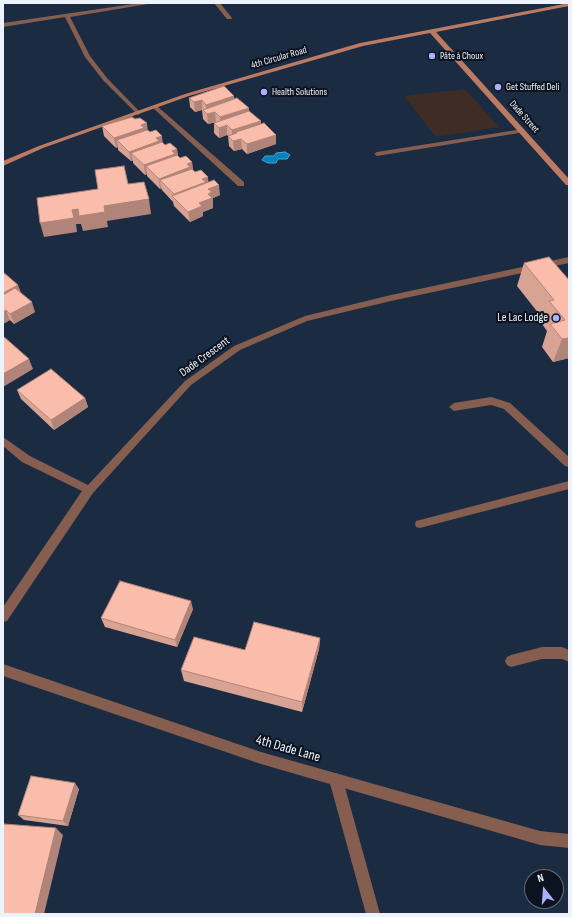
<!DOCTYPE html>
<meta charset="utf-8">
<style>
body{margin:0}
#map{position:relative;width:572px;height:917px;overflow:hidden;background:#1a2b42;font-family:"Sofia Sans Condensed",sans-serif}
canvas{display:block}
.frame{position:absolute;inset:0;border:4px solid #ecf3fc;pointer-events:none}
.north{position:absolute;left:524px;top:869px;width:40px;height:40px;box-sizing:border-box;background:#0c131e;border:1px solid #666d77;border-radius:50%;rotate:343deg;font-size:11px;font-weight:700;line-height:16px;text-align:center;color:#ecf3fc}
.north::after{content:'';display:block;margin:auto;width:14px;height:18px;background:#a9b0fc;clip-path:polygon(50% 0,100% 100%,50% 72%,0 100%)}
</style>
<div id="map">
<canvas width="572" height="917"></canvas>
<div class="frame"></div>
<div class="north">N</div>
</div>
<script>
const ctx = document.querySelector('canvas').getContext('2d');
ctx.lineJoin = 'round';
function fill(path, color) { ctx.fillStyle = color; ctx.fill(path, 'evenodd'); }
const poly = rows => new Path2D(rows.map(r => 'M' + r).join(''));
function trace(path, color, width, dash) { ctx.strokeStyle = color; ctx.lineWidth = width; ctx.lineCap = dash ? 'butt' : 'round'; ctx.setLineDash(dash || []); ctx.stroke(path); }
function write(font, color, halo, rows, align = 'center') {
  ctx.font = font + ' "Sofia Sans Condensed",sans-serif'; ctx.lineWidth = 4; ctx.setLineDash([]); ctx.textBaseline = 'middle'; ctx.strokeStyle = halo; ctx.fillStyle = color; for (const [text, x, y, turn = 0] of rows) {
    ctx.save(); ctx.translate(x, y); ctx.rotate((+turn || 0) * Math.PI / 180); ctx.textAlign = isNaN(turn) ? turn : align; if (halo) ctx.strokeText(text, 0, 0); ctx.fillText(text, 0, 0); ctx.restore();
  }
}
fill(poly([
 [465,89,499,127,436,137,404,96]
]), '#3f2d25');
const water = poly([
 [285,152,290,155,287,159,278,159,276,163,268,163,262,160,265,156,274,156,276,153,285,152]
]);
fill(water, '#0282bc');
trace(water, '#48a4cf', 1);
fill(poly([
 [491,397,510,403,569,457,569,467,565,466,504,409,491,405,454,411,449,407,454,403,491,397],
 [542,647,562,647,569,650,569,662,562,659,542,659,511,667,507,665,505,661,507,657,511,655,542,647],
 [336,773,341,775,343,780,380,914,366,914,329,780,331,775,336,773]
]), '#865e4f');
fill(poly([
 [140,3,154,3,70,17,90,56,107,78,140,112,141,113,138,115,103,80,85,57,65,17,3,27,3,23,140,3],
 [214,3,220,3,232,18,231,19,227,19,214,3],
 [153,106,157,106,244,182,244,186,238,186,153,108,153,106],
 [523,129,525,130,525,132,377,156,374,154,377,152,523,129],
 [569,257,569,263,391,301,307,321,240,350,191,385,93,493,7,621,3,622,3,607,82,491,22,462,3,446,3,437,30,456,88,485,185,381,234,346,305,316,391,295,569,257],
 [569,481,569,489,420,528,416,527,415,524,416,521,420,520,569,481],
 [3,664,261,752,540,831,569,834,569,848,540,845,261,764,3,676,3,664]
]), '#865e4f');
fill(poly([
 [569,3,569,6,436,32,569,179,569,185,566,185,430,33,363,46,189,96,43,148,3,166,3,161,39,146,185,94,360,43,569,3]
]), '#ba7b62');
fill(poly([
 [189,98,235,99,249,108,249,111,261,124,276,135,276,144,247,154,242,149,234,151,229,146,228,136,227,135,219,138,214,133,214,123,216,122,208,124,203,119,202,110,195,112,190,107],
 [102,126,148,130,165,145,177,149,178,156,180,158,192,162,193,171,195,172,208,177,208,182,220,195,213,198,213,208,203,212,203,216,190,222,174,206,173,202,162,190,161,188,160,189,147,176,147,174,145,175,133,163,133,161,131,161,118,150,118,147,116,148,104,136],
 [524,263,569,280,569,358,553,362,542,347,547,331,542,324,543,319,517,286],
 [3,272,21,293,35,312,14,324,10,320,3,324],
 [17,390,85,398,88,407,54,430,21,399],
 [193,609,177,647,105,627,101,618],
 [320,638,319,649,302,712,184,681,181,670,245,650],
 [79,789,68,826,24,820,18,815]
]), '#d8a393');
fill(poly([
 [234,96,235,106,207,114,206,105],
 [202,100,202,110,195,112,194,102],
 [249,108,249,118,221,127,220,117],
 [215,112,216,122,208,124,207,114],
 [261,121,261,131,236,132,237,139,232,140,232,130],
 [147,123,148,133,117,140,118,147,116,148,114,138,141,125],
 [227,125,227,135,219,138,219,128],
 [276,135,276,144,247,154,247,144],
 [162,136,163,146,131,153,133,161,131,161,129,152,156,138],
 [241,139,242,149,234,151,233,141],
 [177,149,178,159,146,166,147,174,145,175,144,165,172,151],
 [192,162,193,172,160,180,161,188,160,189,159,179,187,164],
 [208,177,209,187,174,198,174,194,202,179],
 [219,185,220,195,213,198,213,208,203,212,203,216,190,222,188,212,199,203,208,189],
 [149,199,151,214,107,221,108,227,83,231,81,224,76,224,77,232,44,237,40,223,72,210,104,206],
 [18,285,22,295,3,305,3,293],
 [32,302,35,312,14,324,10,314],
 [6,310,10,320,3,324,3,312],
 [569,338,569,358,553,362,562,339],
 [29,359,33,369,3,387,3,374],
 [85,398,88,407,54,430,51,420],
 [191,601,193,609,177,647,175,640],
 [320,638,319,649,302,712,302,702],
 [75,783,79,789,68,826,63,821],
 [56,828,63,835,44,914,35,914]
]), '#b08478');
const building = poly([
 [224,86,234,96,206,105,202,100,194,102,189,98,224,86],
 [237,98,249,108,220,117,215,112,207,114,203,110,237,98],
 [249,111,261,121,232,130,227,125,219,128,214,123,249,111],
 [132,117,135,119,140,118,147,123,141,125,144,128,114,138,102,126,132,117],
 [264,123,276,135,247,144,241,139,233,141,228,136,237,133,236,132,264,123],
 [147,130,150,132,156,130,162,136,156,138,159,141,129,152,117,140,147,130],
 [162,142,165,145,170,143,177,149,172,151,175,154,144,165,131,153,162,142],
 [177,155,180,158,186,156,192,162,187,164,190,167,159,179,146,166,177,155],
 [124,166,128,184,144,182,149,199,104,206,105,212,79,216,78,209,72,210,74,218,40,223,37,198,98,189,95,170,124,166],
 [192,169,195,172,201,170,208,177,202,179,206,182,174,194,160,180,192,169],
 [214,180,219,185,208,189,212,192,208,194,212,198,199,203,202,206,188,212,172,196,214,180],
 [549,257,569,280,569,304,568,304,569,305,569,338,562,339,550,324,565,320,549,301,554,300,524,263,549,257],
 [3,272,18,285,3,293,3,272],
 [15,288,32,302,10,314,6,310,3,312,3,295,15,288],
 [3,336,29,359,3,374,3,336],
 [51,369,85,398,51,420,17,390,51,369],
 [120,581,191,601,175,640,101,618,120,581],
 [254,622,320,638,302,702,181,670,194,637,245,650,254,622],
 [31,776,75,783,63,821,18,815,31,776],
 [4,824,56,828,35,914,3,914,3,827,4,824]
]);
fill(building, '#fbbdab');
trace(building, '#b08478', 1);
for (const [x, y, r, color] of [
 [432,56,4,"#a9b0fc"],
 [498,87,4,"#a9b0fc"],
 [264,92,4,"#a9b0fc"],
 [556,318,4,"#a9b0fc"]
]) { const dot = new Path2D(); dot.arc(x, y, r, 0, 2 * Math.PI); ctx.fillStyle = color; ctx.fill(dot); trace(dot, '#0c131e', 1.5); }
write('10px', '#ecf3fc', '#0c131e', [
 ["Pâte à Choux",440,56],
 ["Get Stuffed Deli",506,87],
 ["Health Solutions",272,92]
], 'left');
write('10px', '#ecf3fc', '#0c131e', [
 ["4th Circular Road",279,58,-16],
 ["Dade Street",524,117,48]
]);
write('12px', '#ecf3fc', '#0c131e', [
 ["Le Lac Lodge",548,318]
], 'right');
write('12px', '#ecf3fc', '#0c131e', [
 ["Dade Crescent",205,357,-36]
]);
write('14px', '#ecf3fc', '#0c131e', [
 ["4th Dade Lane",288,749,16]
]);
</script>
